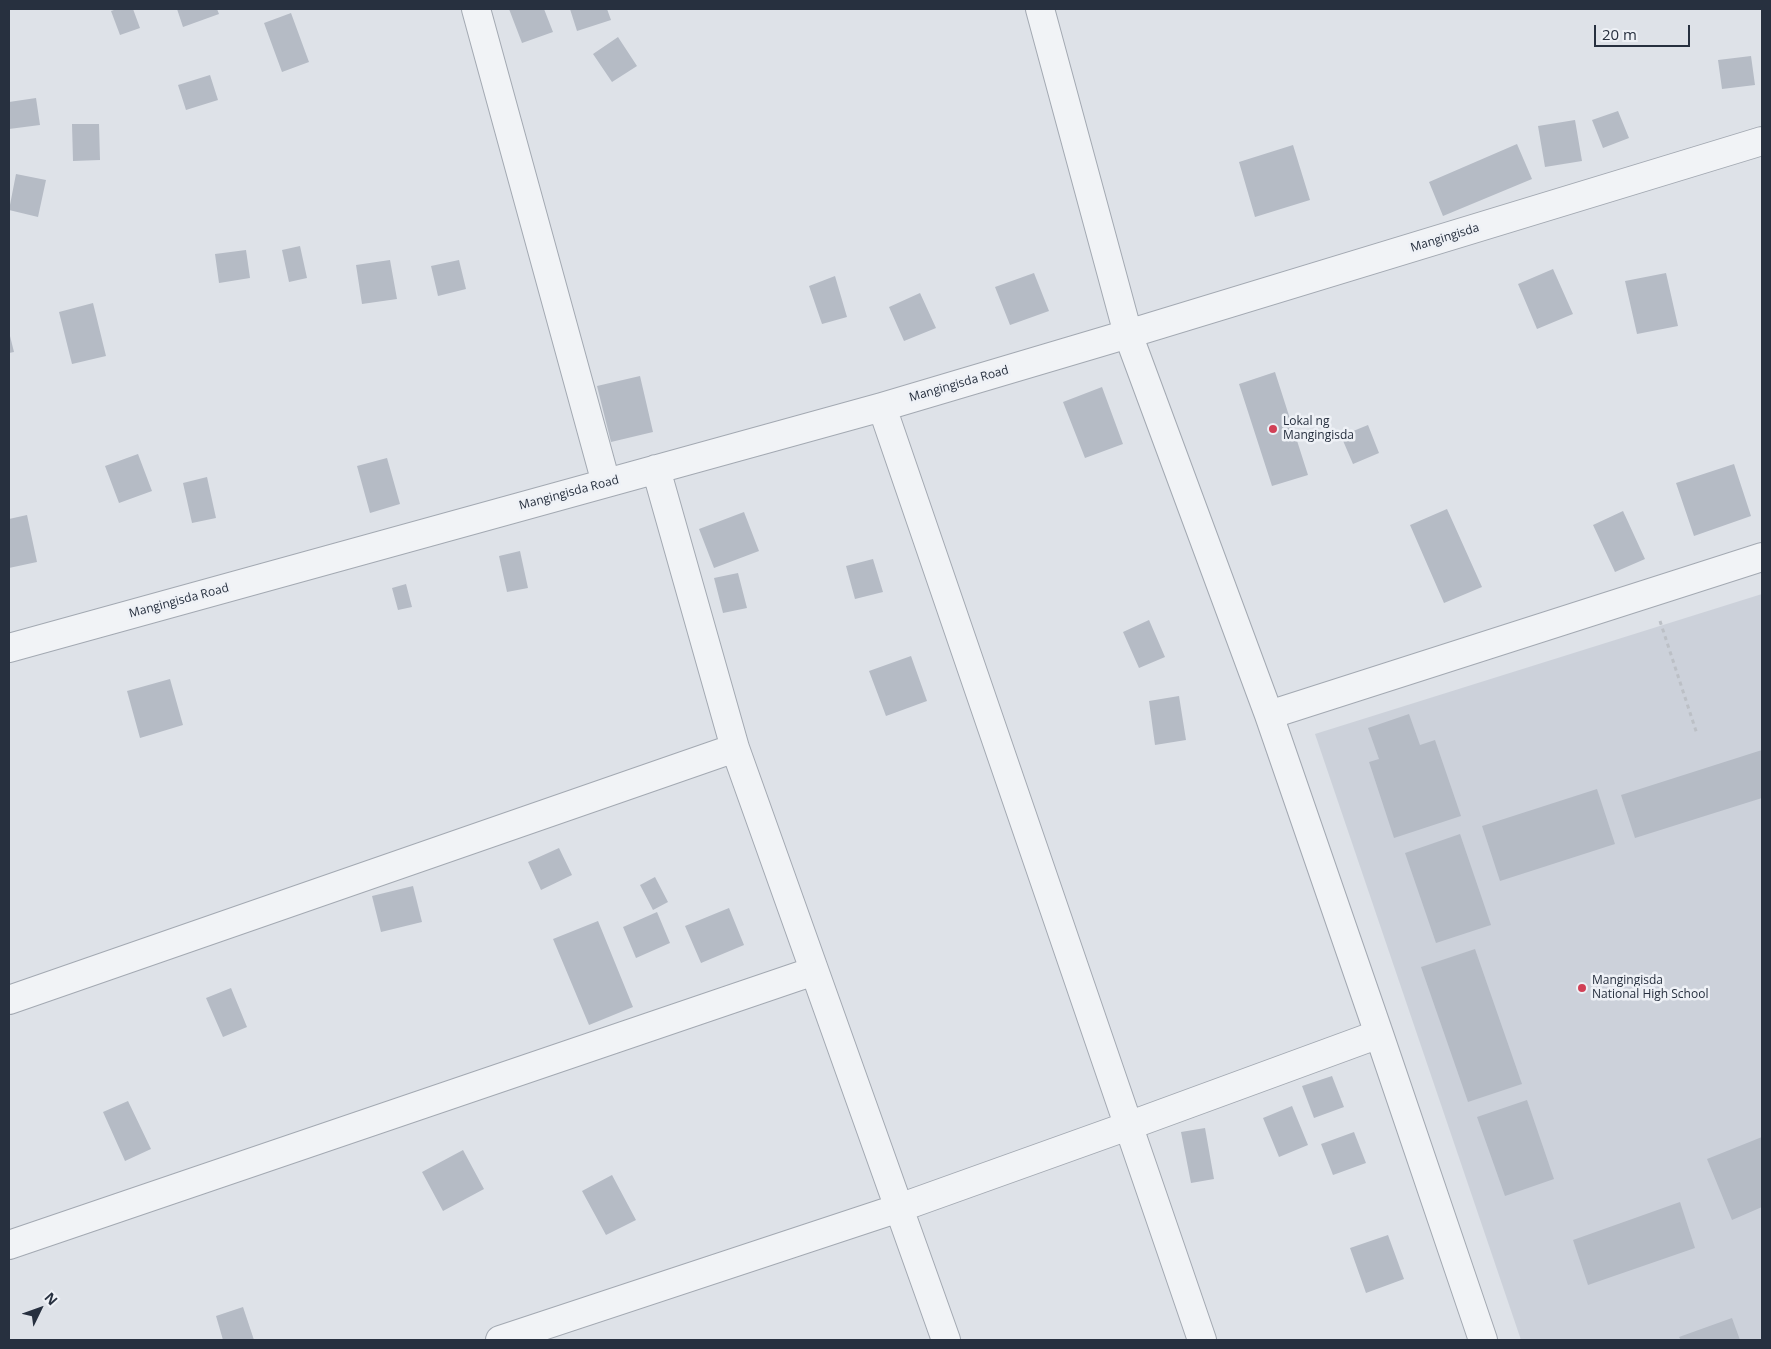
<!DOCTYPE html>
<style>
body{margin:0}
#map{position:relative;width:1771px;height:1349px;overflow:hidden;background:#dee2e8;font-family:"Open Sans",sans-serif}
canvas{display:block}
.frame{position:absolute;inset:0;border:10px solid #27303f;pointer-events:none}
.north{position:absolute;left:15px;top:1284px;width:50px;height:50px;-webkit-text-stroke:4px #eef1f6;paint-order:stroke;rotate:48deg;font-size:14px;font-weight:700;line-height:20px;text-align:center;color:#27303f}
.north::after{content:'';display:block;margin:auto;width:18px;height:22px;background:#27303f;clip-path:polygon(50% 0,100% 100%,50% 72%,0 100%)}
.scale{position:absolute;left:1594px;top:25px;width:96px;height:22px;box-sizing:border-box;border:2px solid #27303f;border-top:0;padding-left:6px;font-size:15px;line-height:18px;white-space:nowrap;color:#27303f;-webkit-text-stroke:4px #eef1f6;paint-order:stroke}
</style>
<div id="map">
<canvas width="1771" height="1349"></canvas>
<div class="frame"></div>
<div class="north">N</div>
<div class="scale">20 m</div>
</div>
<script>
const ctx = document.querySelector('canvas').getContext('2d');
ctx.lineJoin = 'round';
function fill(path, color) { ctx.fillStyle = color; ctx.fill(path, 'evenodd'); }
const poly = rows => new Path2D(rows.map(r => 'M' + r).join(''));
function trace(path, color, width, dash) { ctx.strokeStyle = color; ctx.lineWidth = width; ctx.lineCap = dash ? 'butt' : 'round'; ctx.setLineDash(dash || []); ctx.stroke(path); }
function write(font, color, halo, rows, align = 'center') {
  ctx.font = font + ' "Open Sans",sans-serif'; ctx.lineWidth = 5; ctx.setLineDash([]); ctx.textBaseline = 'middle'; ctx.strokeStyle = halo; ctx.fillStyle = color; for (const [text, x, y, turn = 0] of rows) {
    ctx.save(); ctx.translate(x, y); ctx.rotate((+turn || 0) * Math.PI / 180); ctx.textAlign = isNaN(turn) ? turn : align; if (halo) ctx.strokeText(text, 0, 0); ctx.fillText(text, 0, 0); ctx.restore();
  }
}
fill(poly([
 [1762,594,1762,1340,1521,1340,1315,734]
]), '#ccd1da');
fill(poly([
 [117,9,133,9,140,28,120,35,111,11],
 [177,9,217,9,219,14,183,27],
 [509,9,544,9,553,32,522,43],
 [570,9,607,9,611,20,577,31],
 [291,13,309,62,282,72,264,23],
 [618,37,637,66,612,82,593,54],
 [1751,56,1755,85,1722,89,1718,60],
 [210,75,218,100,186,110,178,85],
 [36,98,40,125,9,129,9,102],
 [1618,111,1629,138,1603,148,1592,120],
 [1575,120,1582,161,1545,167,1538,126],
 [72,124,99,124,100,160,73,161],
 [1517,144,1532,179,1443,216,1429,182],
 [1293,145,1310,200,1255,217,1239,162],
 [16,174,46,180,38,217,9,210],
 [300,246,307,278,289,282,282,250],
 [246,250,250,278,219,283,215,254],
 [390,260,397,299,362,304,356,265],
 [459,260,466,289,438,296,431,266],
 [1553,269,1573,314,1537,329,1518,284],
 [1034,273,1049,311,1010,325,995,287],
 [1666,273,1678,326,1637,334,1625,281],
 [835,276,847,317,822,324,809,286],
 [920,293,936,328,904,341,889,307],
 [93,303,106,356,72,364,59,312],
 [9,332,14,352,9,353],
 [1275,372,1308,475,1272,486,1239,384],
 [640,376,653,432,611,442,597,386],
 [1102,387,1123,444,1085,458,1063,402],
 [1368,425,1379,453,1353,464,1341,436],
 [138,454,152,491,119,503,105,466],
 [387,458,400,504,370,513,357,466],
 [1734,464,1751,516,1694,536,1676,483],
 [207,477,216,518,192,523,183,483],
 [1447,509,1482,587,1444,603,1410,525],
 [1623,511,1645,559,1615,572,1593,525],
 [744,512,759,551,714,568,699,529],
 [27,515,37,562,9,568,9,519],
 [520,551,528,588,507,592,499,556],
 [873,559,883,592,855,599,846,566],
 [738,573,747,608,723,613,714,578],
 [406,584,412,607,398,610,392,588],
 [1149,620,1165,657,1139,668,1123,632],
 [911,656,927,701,886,716,869,671],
 [170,679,183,725,140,738,127,691],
 [1179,696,1186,740,1155,745,1149,701],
 [1409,714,1420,745,1435,740,1461,816,1394,838,1369,762,1379,759,1368,728],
 [1762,750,1762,798,1635,838,1621,795],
 [1597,789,1615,844,1500,881,1482,826],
 [1460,834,1491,925,1436,943,1405,853],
 [559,848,572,875,541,890,528,862],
 [655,877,668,902,653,910,640,885],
 [413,886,422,922,381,932,372,896],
 [729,908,744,945,701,963,685,926],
 [657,912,670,943,636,958,623,927],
 [598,921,633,1007,589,1025,553,939],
 [1475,949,1522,1084,1468,1102,1421,967],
 [231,988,247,1027,223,1037,206,998],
 [1332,1076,1344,1107,1314,1118,1302,1086],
 [1527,1100,1554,1179,1505,1196,1477,1117],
 [128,1101,151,1149,125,1161,103,1112],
 [1292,1106,1308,1145,1279,1157,1263,1118],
 [1205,1128,1214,1179,1191,1183,1181,1132],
 [1354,1132,1366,1163,1333,1175,1321,1144],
 [1762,1137,1762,1207,1732,1220,1707,1159],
 [463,1150,484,1189,443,1211,422,1172],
 [612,1175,636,1220,606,1235,582,1191],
 [1680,1202,1695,1248,1588,1285,1573,1240],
 [1388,1235,1404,1279,1366,1293,1350,1248],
 [243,1307,254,1340,223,1340,216,1316],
 [1732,1318,1740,1340,1681,1340,1679,1337]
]), '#b5bbc5');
const minor = poly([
 [476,9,606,483],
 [1040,9,1128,334,1269,715,1379,1034,1483,1340],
 [882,407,1202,1340],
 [656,469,735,748,946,1340],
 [9,648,882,407,1128,334,1762,141],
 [1269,715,1762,557],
 [9,1000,735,748],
 [9,1245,814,971],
 [500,1340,899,1208,1128,1126,1379,1034]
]);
trace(minor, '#a3a9b2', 30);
trace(poly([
 [1660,621,1697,734]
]), '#bcc0c6', 3, [4, 4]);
trace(minor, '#f1f3f6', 28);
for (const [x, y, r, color] of [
 [1273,429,5,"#d14056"],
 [1582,988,5,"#d14056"]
]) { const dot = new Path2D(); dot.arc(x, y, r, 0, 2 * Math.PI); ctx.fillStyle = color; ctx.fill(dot); trace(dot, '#eef1f6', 2); }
write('12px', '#27303f', '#eef1f6', [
 ["Mangingisda",1445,238,-17],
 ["Mangingisda Road",959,384,-16],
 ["Mangingisda Road",569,493,-15],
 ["Mangingisda Road",179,601,-15]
]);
write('12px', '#27303f', '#eef1f6', [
 ["Lokal ng",1283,422],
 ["Mangingisda",1283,436],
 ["Mangingisda",1592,981],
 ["National High School",1592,995]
], 'left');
</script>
